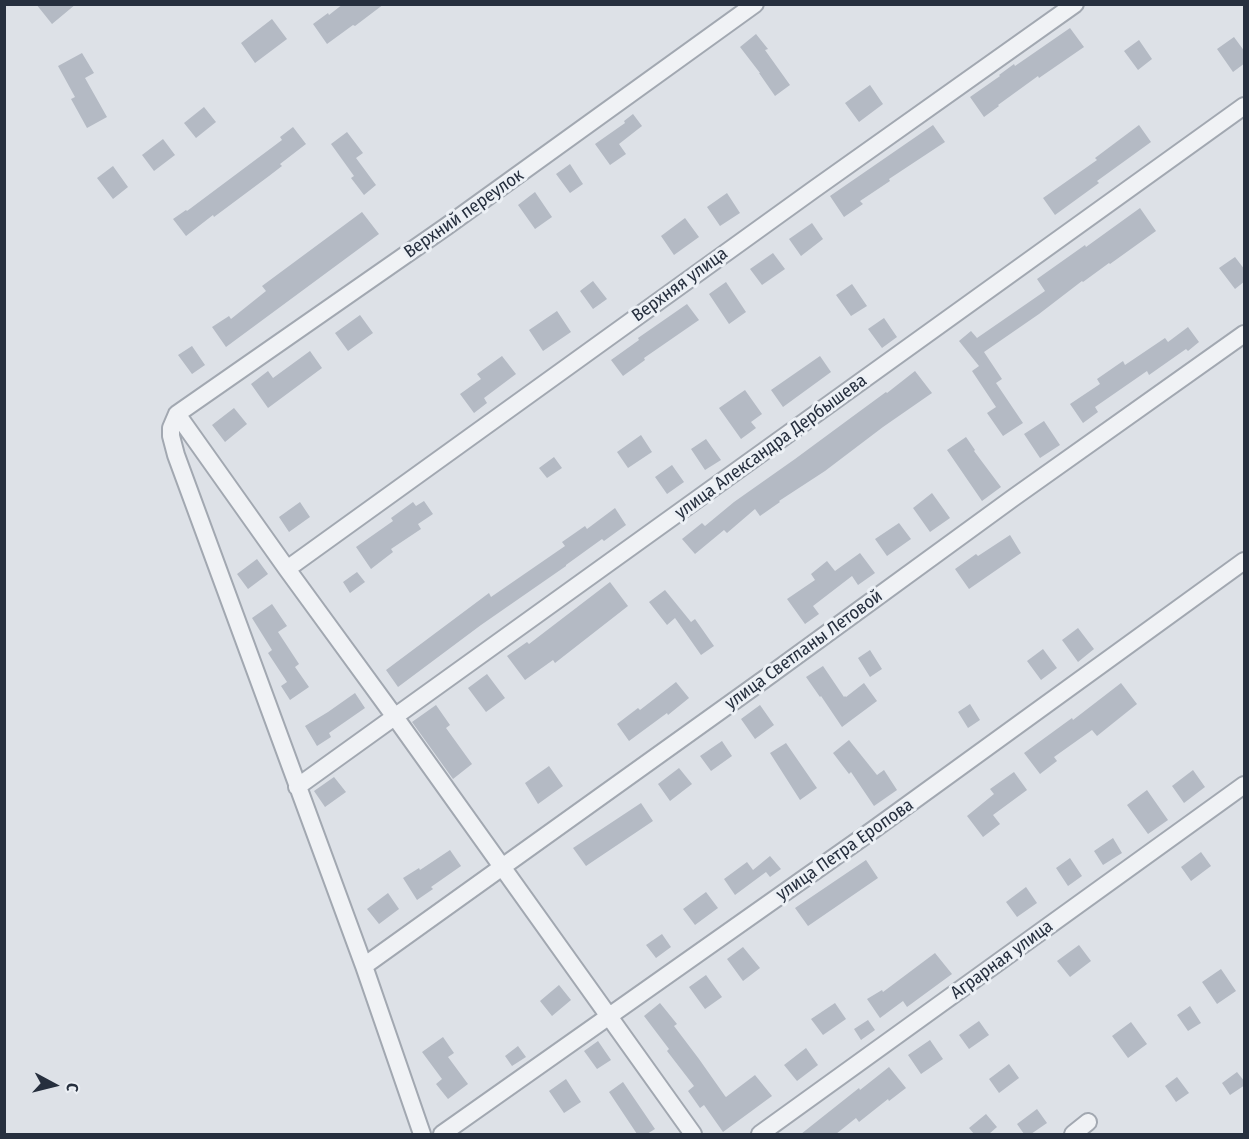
<!DOCTYPE html>
<meta charset="utf-8">
<style>
body{margin:0}
#map{position:relative;width:1249px;height:1139px;overflow:hidden;background:#dde1e7;font-family:"Fira Sans Condensed",sans-serif}
canvas{display:block}
.frame{position:absolute;inset:0;border:6px solid #262f3e;pointer-events:none}
.north{position:absolute;left:24px;top:1055px;width:60px;height:60px;-webkit-text-stroke:4px #ecf0f5;paint-order:stroke;rotate:97deg;font-size:16px;font-weight:700;line-height:24px;text-align:center;color:#262f3e}
.north::after{content:'';display:block;margin:auto;width:21px;height:27px;background:#262f3e;clip-path:polygon(50% 0,100% 100%,50% 72%,0 100%)}
</style>
<div id="map">
<canvas width="1249" height="1139"></canvas>
<div class="frame"></div>
<div class="north">С</div>
</div>
<script>
const ctx = document.querySelector('canvas').getContext('2d');
ctx.lineJoin = 'round';
function fill(path, color) { ctx.fillStyle = color; ctx.fill(path, 'evenodd'); }
const poly = rows => new Path2D(rows.map(r => 'M' + r).join(''));
function trace(path, color, width, dash) { ctx.strokeStyle = color; ctx.lineWidth = width; ctx.lineCap = dash ? 'butt' : 'round'; ctx.setLineDash(dash || []); ctx.stroke(path); }
function write(font, color, halo, rows, align = 'center') {
  ctx.font = font + ' "Fira Sans Condensed",sans-serif'; ctx.lineWidth = 6; ctx.setLineDash([]); ctx.textBaseline = 'middle'; ctx.strokeStyle = halo; ctx.fillStyle = color; for (const [text, x, y, turn = 0] of rows) {
    ctx.save(); ctx.translate(x, y); ctx.rotate((+turn || 0) * Math.PI / 180); ctx.textAlign = isNaN(turn) ? turn : align; if (halo) ctx.strokeText(text, 0, 0); ctx.fillText(text, 0, 0); ctx.restore();
  }
}
fill(poly([
 [36,4,76,4,52,24],
 [343,4,384,4,355,26,353,25,327,44,313,24,328,13,329,15],
 [272,19,287,39,255,63,241,43],
 [1070,28,1084,47,1039,78,1038,76,998,105,999,106,984,117,970,97,1000,76,999,75,1014,64,1015,66],
 [756,34,768,49,765,50,790,85,775,96,759,73,760,73,740,47],
 [1234,37,1245,52,1245,63,1233,72,1217,49],
 [1139,40,1152,59,1138,70,1124,51],
 [82,53,94,73,85,78,107,117,87,128,71,99,75,97,58,66],
 [870,85,883,104,859,122,845,103],
 [204,107,216,122,196,138,184,123],
 [633,114,642,126,619,144,626,154,610,165,595,144,625,123,624,121],
 [933,125,945,142,889,179,890,181,860,201,863,204,844,217,830,196],
 [1139,125,1151,142,1097,181,1099,183,1055,215,1043,198,1097,160,1095,158],
 [293,127,306,144,280,164,282,166,269,176,214,217,213,215,186,236,173,219,186,210,187,211,282,140,280,137],
 [347,132,363,153,356,158,376,185,364,195,351,178,354,176,331,144],
 [163,139,175,155,154,171,142,155],
 [570,164,583,184,570,193,556,174],
 [113,166,128,187,113,199,97,178],
 [535,192,552,217,535,229,518,205],
 [727,193,740,213,720,226,707,207],
 [1140,208,1156,231,1110,264,1109,263,1083,282,1082,281,1039,314,984,352,1002,379,996,383,1023,423,1003,436,987,413,996,407,972,371,979,366,959,341,971,331,977,338,1045,291,1037,279,1085,245,1086,247],
 [362,212,379,234,226,347,212,327,229,316,231,319,266,291,262,286],
 [685,218,699,237,674,255,661,236],
 [812,223,823,239,801,256,789,239],
 [773,253,785,269,762,285,750,269],
 [1235,257,1245,270,1245,281,1235,289,1219,268],
 [593,281,607,299,593,309,580,291],
 [726,282,746,312,729,324,709,294],
 [852,284,867,306,851,316,836,295],
 [687,304,699,320,644,358,645,360,623,376,611,360,639,340,638,338],
 [557,311,571,332,543,351,529,330],
 [360,315,373,333,348,351,335,333],
 [884,318,897,337,882,348,868,329],
 [1188,327,1199,342,1188,351,1186,349,1149,375,1147,371,1095,407,1098,412,1083,423,1070,404,1100,384,1097,379,1123,361,1125,365,1165,338,1168,342],
 [192,346,205,365,192,374,178,355],
 [310,351,322,368,268,408,251,384,268,371,273,378],
 [502,356,516,374,484,398,487,403,474,413,460,394,481,379,477,374],
 [820,356,831,372,783,407,771,390],
 [915,371,932,393,883,427,825,471,779,501,780,502,760,516,755,509,727,533,724,530,695,554,682,539,702,523,705,526,734,502,795,459,856,414,886,392,887,393],
 [745,390,762,414,751,422,756,428,741,439,719,408],
 [234,408,247,424,225,442,212,425],
 [1044,421,1060,445,1040,458,1024,434],
 [641,435,652,452,628,468,617,452],
 [966,437,975,450,974,451,1001,487,982,501,947,450],
 [706,439,721,460,705,470,691,449],
 [554,457,562,468,547,478,539,468],
 [672,465,684,482,667,494,655,477],
 [932,493,950,518,930,532,913,508],
 [424,501,433,514,418,524,421,529,391,549,393,552,371,569,356,547,393,521,391,518,413,502,416,506],
 [300,502,310,517,289,532,279,517],
 [615,508,626,525,604,541,602,539,566,565,566,566,481,625,398,687,386,670,489,593,491,597,565,546,562,542,585,526,587,529],
 [899,523,911,539,887,556,875,539],
 [1010,535,1021,553,969,589,955,569,976,554,978,556],
 [860,553,875,573,858,585,852,576,813,606,819,614,805,624,787,599,815,580,811,574,827,561,835,571],
 [257,559,268,574,248,589,237,574],
 [357,572,365,582,350,593,343,582],
 [610,582,628,606,555,663,553,660,525,680,507,656,527,642,529,644],
 [665,590,691,622,695,619,714,646,701,655,675,618,667,625,649,602],
 [272,604,287,626,278,632,299,664,295,667,309,687,290,700,281,686,287,682,268,653,272,650,252,618],
 [1078,628,1094,649,1078,662,1062,640],
 [1043,649,1057,668,1041,680,1027,661],
 [870,650,882,669,870,677,858,658],
 [823,666,844,697,845,696,846,697,864,683,877,701,842,727,821,696,820,697,806,677],
 [487,674,505,698,486,712,468,688],
 [676,682,689,698,668,715,667,713,629,741,617,724,638,708,640,710],
 [1121,683,1137,704,1097,736,1092,730,1054,757,1057,761,1040,774,1024,753,1072,718,1073,720],
 [355,693,365,708,329,733,331,737,317,746,305,726,328,712],
 [970,704,980,720,968,728,958,712],
 [436,705,450,725,446,728,472,764,453,779,412,722],
 [760,705,774,725,755,739,741,719],
 [849,740,877,775,884,770,897,790,874,806,851,772,849,774,833,753],
 [722,741,732,756,711,771,700,756],
 [786,743,817,788,800,800,770,753],
 [549,766,563,786,538,804,525,783],
 [679,768,692,784,670,801,658,784],
 [1193,770,1205,787,1184,803,1172,786],
 [1014,772,1027,790,993,815,1000,824,983,837,967,816,994,794,990,789],
 [334,777,346,792,325,807,314,791],
 [1147,790,1168,820,1148,834,1127,805],
 [641,803,653,821,586,866,573,848],
 [1113,838,1122,853,1103,865,1094,851],
 [450,850,461,866,431,887,433,889,417,900,403,878,419,868,420,870],
 [1201,852,1211,866,1191,881,1181,867],
 [770,856,781,869,770,877,766,872,735,895,724,879,747,862,753,870],
 [1070,858,1082,876,1068,886,1056,868],
 [866,860,878,878,808,926,795,908],
 [1026,887,1037,903,1017,917,1006,902],
 [706,892,718,908,695,925,683,909],
 [388,893,399,909,379,924,367,909],
 [662,934,671,947,656,958,646,945],
 [1079,945,1091,961,1070,977,1057,961],
 [743,947,760,968,743,981,727,959],
 [935,953,952,974,907,1007,903,1001,880,1018,867,999,882,990,883,992],
 [1221,969,1236,991,1217,1004,1202,982],
 [706,975,722,997,705,1009,689,987],
 [559,985,571,1000,552,1016,540,1001],
 [660,1003,677,1024,674,1026,699,1059,725,1096,726,1097,755,1075,772,1096,723,1132,704,1105,700,1108,688,1091,694,1086,667,1051,669,1049,644,1016],
 [835,1003,846,1019,823,1035,811,1019],
 [1190,1006,1201,1023,1188,1031,1177,1015],
 [868,1020,875,1030,861,1040,854,1029],
 [979,1021,989,1035,969,1049,959,1035],
 [1131,1022,1147,1044,1128,1058,1112,1036],
 [443,1037,454,1053,448,1057,468,1084,448,1099,436,1084,442,1079,422,1052],
 [930,1040,943,1059,921,1074,908,1055],
 [598,1041,611,1060,597,1069,584,1051],
 [518,1046,526,1057,512,1066,505,1056],
 [806,1048,818,1065,797,1081,784,1065],
 [1009,1064,1019,1078,999,1093,989,1079],
 [889,1067,906,1088,889,1101,888,1099,859,1122,856,1118,836,1134,801,1134,859,1088,860,1090],
 [1237,1072,1245,1082,1245,1085,1230,1095,1222,1083],
 [1177,1077,1189,1093,1176,1102,1165,1086],
 [566,1079,581,1102,564,1113,549,1091],
 [623,1082,655,1129,647,1134,637,1134,609,1092],
 [1037,1109,1047,1123,1031,1134,1024,1134,1017,1124],
 [986,1114,997,1127,989,1134,974,1134,969,1128]
]), '#b4bac4');
const minor = poly([
 [177,414,287,569,395,717,693,1134],
 [287,569,813,190,1075,4],
 [297,787,1244,106],
 [364,966,766,678,1013,498,1244,334],
 [422,1134,364,966,176,455,171,436,171,428,177,414,447,226,755,4],
 [442,1134,873,830,1244,561],
 [760,1134,1244,785],
 [1073,1134,1088,1122]
]);
trace(minor, '#a2a8b1', 20);
trace(minor, '#f0f2f5', 16);
write('18px', '#262f3e', '#ecf0f5', [
 ["Верхний переулок",464,214,-35],
 ["Верхняя улица",680,285,-36],
 ["улица Александра Дербышева",771,447,-36],
 ["улица Светланы Летовой",804,650,-36],
 ["улица Петра Еропова",845,850,-35],
 ["Аграрная улица",1002,960,-36]
]);
</script>
